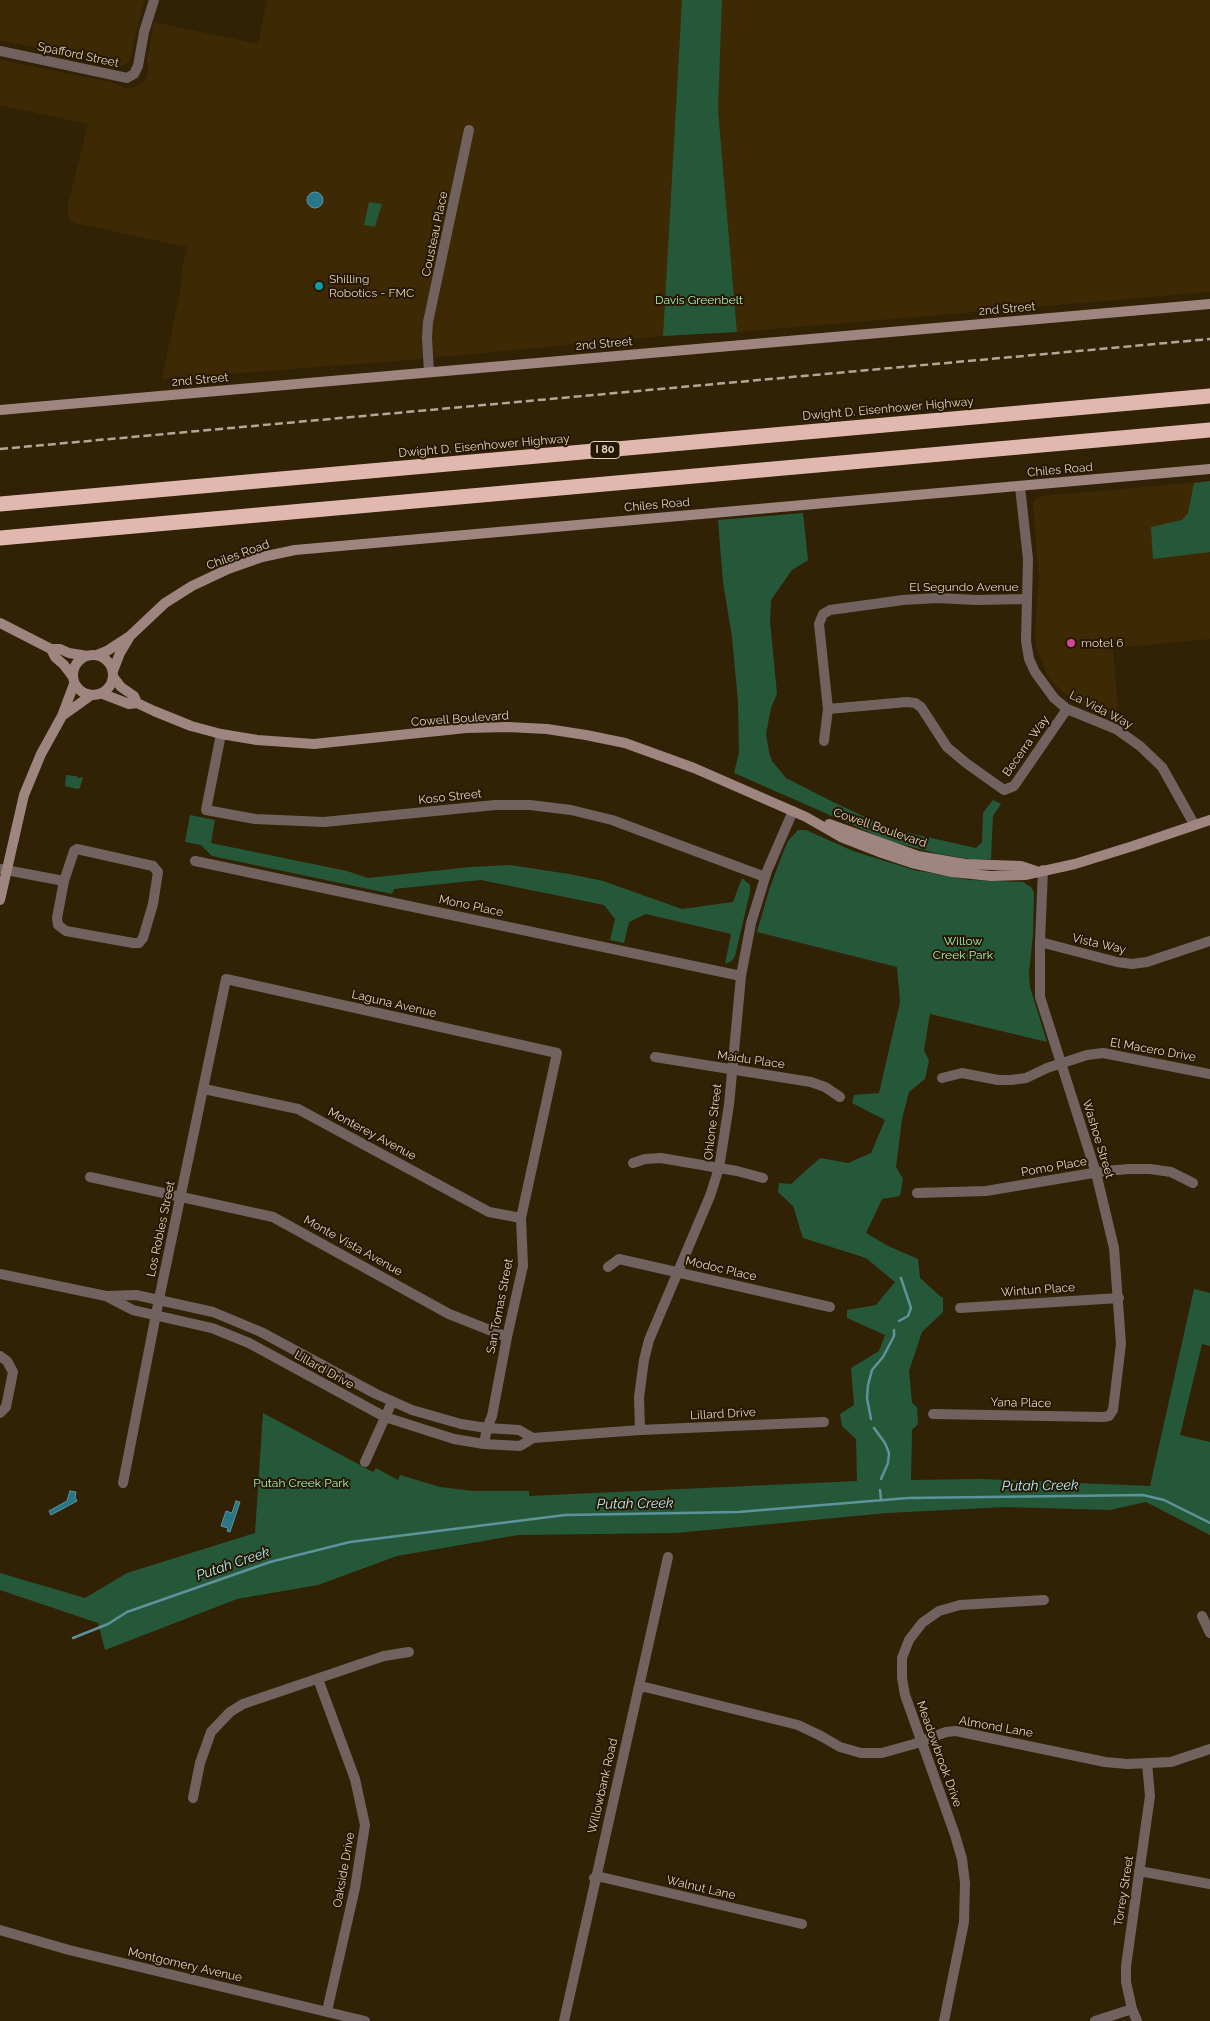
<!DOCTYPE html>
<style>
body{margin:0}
canvas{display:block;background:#312105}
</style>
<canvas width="1210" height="2021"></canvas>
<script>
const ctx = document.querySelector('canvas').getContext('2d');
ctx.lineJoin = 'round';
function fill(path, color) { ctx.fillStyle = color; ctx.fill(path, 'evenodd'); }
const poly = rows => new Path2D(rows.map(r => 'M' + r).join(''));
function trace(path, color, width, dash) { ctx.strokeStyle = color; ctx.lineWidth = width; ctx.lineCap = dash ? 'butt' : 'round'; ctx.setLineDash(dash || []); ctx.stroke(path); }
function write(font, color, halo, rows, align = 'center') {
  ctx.font = font + ' Raleway,sans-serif'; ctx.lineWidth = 4; ctx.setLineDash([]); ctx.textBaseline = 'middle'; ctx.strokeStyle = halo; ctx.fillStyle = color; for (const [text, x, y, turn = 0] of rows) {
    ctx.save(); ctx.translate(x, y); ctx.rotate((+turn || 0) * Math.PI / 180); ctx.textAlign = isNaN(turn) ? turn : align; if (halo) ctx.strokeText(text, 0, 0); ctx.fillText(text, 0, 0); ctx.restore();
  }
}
fill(poly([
 [0,0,144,0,130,59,128,63,119,67,0,40],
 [267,0,682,0,663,336,408,360,162,379,183,276,181,275,187,247,75,223,70,220,68,214,68,205,88,124,0,105,0,60,111,82,127,89,135,87,146,79,148,72,147,58,154,22,258,44],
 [722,0,1210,0,1210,292,737,332,718,110],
 [1210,481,1210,639,1113,648,1119,723,1110,715,1077,703,1055,685,1047,675,1036,645,1035,631,1039,577,1033,504,1036,499,1043,496]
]), '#3d2a04');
fill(poly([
 [682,0,722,0,718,110,737,332,663,336],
 [369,202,382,204,375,227,364,225],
 [1210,481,1210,552,1153,559,1151,527,1182,520,1188,513,1194,483],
 [803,513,808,560,792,570,771,600,770,621,777,694,771,708,766,734,769,752,772,761,786,778,833,802,891,829,976,848,982,842,983,813,993,800,1001,804,993,816,991,859,974,860,939,854,889,841,734,773,739,753,738,702,732,637,723,582,718,520],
 [66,775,76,776,79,778,83,777,80,788,77,789,65,786],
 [190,815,215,820,211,843,347,871,368,878,470,867,510,865,569,874,603,881,682,909,733,902,742,878,750,885,750,892,735,956,732,961,725,964,731,934,646,914,629,922,624,943,610,940,615,919,604,905,481,880,394,889,392,894,212,856,201,845,185,842],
 [798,830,806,830,853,851,914,870,969,880,1023,882,1031,887,1034,893,1033,935,1029,973,1030,987,1047,1042,930,1014,924,1050,929,1061,925,1079,909,1092,902,1119,896,1167,903,1179,900,1196,882,1199,866,1233,888,1246,918,1259,920,1278,941,1297,943,1297,943,1312,922,1332,909,1371,912,1403,917,1407,918,1424,912,1430,911,1480,981,1479,1150,1486,1194,1289,1210,1293,1210,1346,1202,1344,1180,1435,1210,1442,1210,1535,1146,1502,1110,1510,1006,1507,887,1513,676,1533,518,1535,397,1556,318,1585,237,1599,105,1650,98,1623,0,1590,0,1573,85,1598,127,1573,255,1533,263,1413,373,1472,376,1468,398,1480,400,1475,440,1487,474,1491,529,1491,529,1496,857,1481,856,1439,842,1426,840,1414,854,1405,851,1368,879,1351,885,1335,847,1318,847,1310,876,1305,895,1282,866,1258,803,1238,793,1206,778,1192,779,1183,791,1184,820,1158,848,1163,871,1153,885,1120,852,1103,854,1095,879,1093,900,1002,897,967,757,932,769,890,784,850,788,841]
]), '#255839');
const water = poly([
 '307 200a8 8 0 1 1 16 0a8 8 0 1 1-16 0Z',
 [70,1491,76,1492,75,1497,77,1501,51,1515,49,1511,67,1501,70,1491],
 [236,1501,240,1502,230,1532,227,1531,228,1528,221,1526,226,1511,232,1513,236,1501]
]);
fill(water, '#277789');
trace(water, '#5e939b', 1);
trace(poly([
 [899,1321,908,1316,911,1308,901,1278],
 [871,1419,867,1398,868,1385,872,1370,883,1357,894,1336,894,1330],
 [874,1428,885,1443,889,1453,888,1463,881,1479],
 [880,1490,881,1500],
 [73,1638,108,1624,127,1612,270,1562,350,1542,565,1515,738,1512,908,1498,1143,1495,1164,1500,1210,1523]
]), '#5e939b', 2.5);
trace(poly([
 [0,51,127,78,134,74,138,66,144,32,154,0],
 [429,372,427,338,428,322,469,130],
 [1020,487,1028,559,1026,641,1029,659,1035,672,1054,698,1067,709,1116,729,1140,746,1162,767,1194,824],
 [828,709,907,702,915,703,921,707,947,747,966,763,1004,790,1014,786,1067,709],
 [221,734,206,810,255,819,324,822,495,805,530,805,571,810,612,820,765,877],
 [824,741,828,709,819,624,823,614,830,610,903,600,938,598,976,600,1027,599],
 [195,861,741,976],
 [0,869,64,881,57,918,58,925,66,931,133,943,139,943,143,938,153,904,158,872,153,866,77,849,74,851,64,881],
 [1040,942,1117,962,1132,964,1147,962,1210,941],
 [655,1057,811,1082,825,1087,840,1097],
 [942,1078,962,1073,998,1080,1011,1080,1026,1078,1047,1068,1087,1055,1103,1053,1210,1074],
 [204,1089,298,1109,489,1212,521,1218],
 [633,1163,645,1159,661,1158,737,1171,763,1178],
 [90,1177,273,1217,449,1314,507,1337],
 [917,1193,986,1191,1105,1171,1129,1169,1150,1169,1171,1172,1193,1183],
 [608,1267,619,1259,830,1307],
 [0,1274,106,1296,133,1310,212,1328,249,1343,385,1417,454,1439,484,1444,520,1446,533,1438,640,1430,824,1422],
 [107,1296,136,1295,213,1312,261,1332,376,1394,412,1410,461,1424,487,1428,519,1430,533,1438],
 [960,1308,1119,1298],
 [0,1356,7,1361,13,1372,6,1407,0,1413],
 [933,1414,1103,1417,1109,1416,1113,1410,1121,1344,1114,1248,1096,1173,1040,997,1040,942,1043,870],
 [640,1430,639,1397,644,1360,649,1340,710,1196,719,1168,729,1105,741,976,751,923,767,871,793,811],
 [365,1462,392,1402],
 [123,1483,159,1299,226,979,557,1053,521,1218,523,1266,507,1337,492,1416,487,1428,484,1444],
 [1202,1616,1210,1633],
 [318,1679,355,1779,365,1825,355,1888,327,2011],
 [638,1689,645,1687,798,1725,821,1736,840,1747,861,1753,882,1753,914,1744,946,1732,956,1731,1105,1762,1127,1764,1171,1762,1210,1749],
 [193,1798,200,1763,211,1732,230,1712,243,1704,384,1656,409,1652],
 [1139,1871,1210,1884],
 [594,1878,601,1877,802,1924],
 [0,1930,69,1950,365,2021],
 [564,2021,668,1557],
 [944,2021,964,1922,965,1883,962,1859,955,1835,905,1695,902,1678,902,1658,909,1640,922,1623,939,1611,960,1605,1044,1600],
 [1095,2021,1132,2009],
 [1137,2021,1132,2009,1126,1982,1126,1966,1150,1796,1147,1763]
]), '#72625f', 10);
trace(poly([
 [0,410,1210,304],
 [0,623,51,649,60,649,69,653,87,656],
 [51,649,55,657,64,665,73,677],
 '73 675a20 20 0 1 1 40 0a20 20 0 1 1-40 0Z',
 [97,655,107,651,130,636,165,603,192,586,228,569,262,557,295,550,1210,469],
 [113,671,120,653,129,638],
 [114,678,121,687,134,696,137,703,154,711,191,726,221,734,257,740,314,744,466,728,508,727,547,729,586,735,625,743,694,768,806,817,841,837,882,853,912,863,952,872,991,876,1025,875,1075,864,1133,846,1210,820],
 [103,694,129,704,137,703],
 [62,716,90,696],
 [829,824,918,856,965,864,1021,866,1036,871],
 [0,900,24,795,41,754,62,716,74,684]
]), '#9f8580', 10);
trace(poly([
 [0,504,1210,396],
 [0,538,1210,430]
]), '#e0b8b0', 15);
trace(poly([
 [0,449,1210,339]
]), '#b3a895', 2.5, [8, 4]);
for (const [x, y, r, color] of [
 [319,286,5,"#0f9aa8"],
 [1071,643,5,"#d1479c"]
]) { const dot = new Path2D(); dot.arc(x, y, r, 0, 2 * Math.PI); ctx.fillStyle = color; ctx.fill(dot); trace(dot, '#271700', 2); }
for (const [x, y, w] of [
 [605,450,30]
]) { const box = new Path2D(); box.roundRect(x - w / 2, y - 8.5, w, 17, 4); ctx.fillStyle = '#271700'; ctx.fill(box); trace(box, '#ded4c4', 1); }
write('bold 11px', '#ded4c4', null, [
 ["I 80",605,450]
]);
write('12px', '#ded4c4', '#271700', [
 ["Spafford Street",78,55,12],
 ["Cousteau Place",435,234,-78],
 ["2nd Street",1007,309,-5],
 ["2nd Street",604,344,-5],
 ["2nd Street",200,380,-5],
 ["Dwight D. Eisenhower Highway",888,409,-5],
 ["Dwight D. Eisenhower Highway",484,446,-5],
 ["Chiles Road",1060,470,-5],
 ["Chiles Road",657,505,-5],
 ["Chiles Road",238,555,-20],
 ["El Segundo Avenue",964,587],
 ["La Vida Way",1101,710,27],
 ["Cowell Boulevard",460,719,-4],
 ["Becerra Way",1026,746,-55],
 ["Koso Street",450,797,-6],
 ["Cowell Boulevard",880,828,19],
 ["Mono Place",471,906,12],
 ["Vista Way",1099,944,13],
 ["Laguna Avenue",394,1004,13],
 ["El Macero Drive",1153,1050,10],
 ["Maidu Place",751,1060,8],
 ["Ohlone Street",713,1122,-83],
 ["Monterey Avenue",372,1134,28],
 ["Washoe Street",1098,1139,73],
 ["Pomo Place",1054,1167,-10],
 ["Los Robles Street",161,1229,-78],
 ["Monte Vista Avenue",353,1246,29],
 ["Modoc Place",721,1269,13],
 ["Wintun Place",1038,1290,-4],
 ["San Tomas Street",500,1306,-79],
 ["Lillard Drive",324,1370,29],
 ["Yana Place",1021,1403,1],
 ["Lillard Drive",723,1414,-3],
 ["Almond Lane",996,1727,10],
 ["Meadowbrook Drive",939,1754,70],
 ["Willowbank Road",603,1786,-77],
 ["Oakside Drive",344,1870,-80],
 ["Walnut Lane",701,1888,13],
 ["Torrey Street",1124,1891,-81],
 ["Montgomery Avenue",185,1965,13]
]);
write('12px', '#ded4c4', '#271700', [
 ["Shilling",329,279],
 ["Robotics - FMC",329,293],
 ["motel 6",1081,643]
], 'left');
write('12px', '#a0f1bb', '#271700', [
 ["Davis Greenbelt",699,300],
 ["Willow",963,941],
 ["Creek Park",963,955],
 ["Putah Creek Park",301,1483]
]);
write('italic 14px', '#b0eeff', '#271700', [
 ["Putah Creek",1040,1486,-1],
 ["Putah Creek",635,1504,-1],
 ["Putah Creek",233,1564,-19]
]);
</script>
